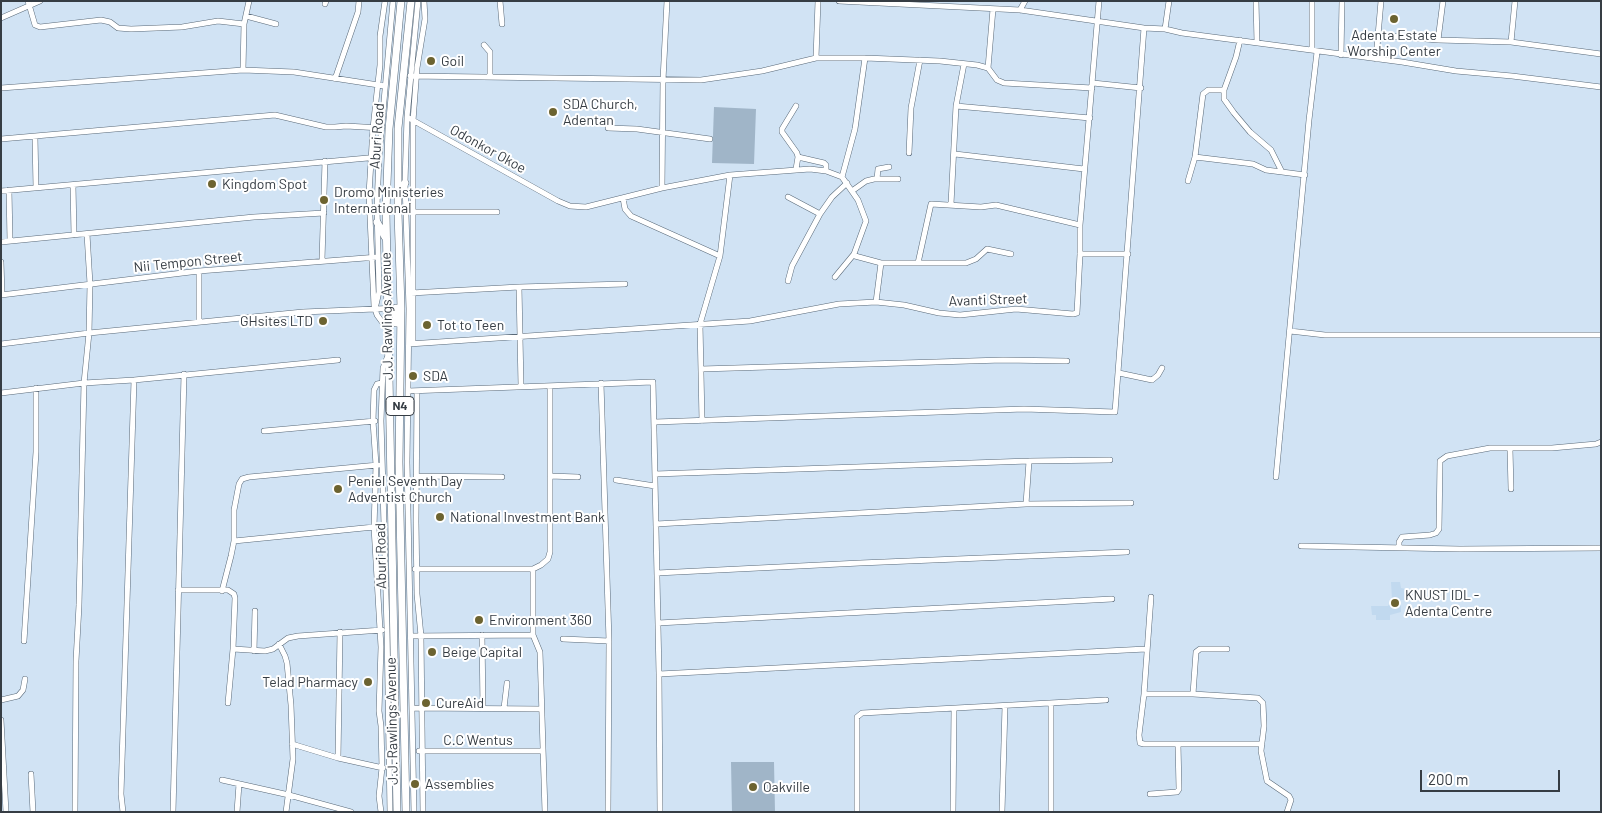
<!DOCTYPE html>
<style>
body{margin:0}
#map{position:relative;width:1602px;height:813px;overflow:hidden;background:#d1e3f4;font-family:Barlow,sans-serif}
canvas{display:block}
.frame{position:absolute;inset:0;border:2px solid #363d44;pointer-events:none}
.scale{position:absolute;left:1420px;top:770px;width:140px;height:22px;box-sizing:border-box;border:2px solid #363d44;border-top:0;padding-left:6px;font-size:15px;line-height:18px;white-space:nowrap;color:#363d44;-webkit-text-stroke:4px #fff;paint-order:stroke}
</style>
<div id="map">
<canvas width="1602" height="813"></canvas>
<div class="frame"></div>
<div class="scale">200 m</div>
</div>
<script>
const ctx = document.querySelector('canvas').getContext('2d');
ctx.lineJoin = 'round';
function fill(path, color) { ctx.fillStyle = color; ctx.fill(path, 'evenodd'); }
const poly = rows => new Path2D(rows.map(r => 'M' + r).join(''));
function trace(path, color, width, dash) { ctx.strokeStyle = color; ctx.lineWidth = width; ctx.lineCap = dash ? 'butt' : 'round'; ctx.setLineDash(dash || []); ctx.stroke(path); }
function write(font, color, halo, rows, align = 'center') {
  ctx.font = font + ' Barlow,sans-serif'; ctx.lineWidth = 4; ctx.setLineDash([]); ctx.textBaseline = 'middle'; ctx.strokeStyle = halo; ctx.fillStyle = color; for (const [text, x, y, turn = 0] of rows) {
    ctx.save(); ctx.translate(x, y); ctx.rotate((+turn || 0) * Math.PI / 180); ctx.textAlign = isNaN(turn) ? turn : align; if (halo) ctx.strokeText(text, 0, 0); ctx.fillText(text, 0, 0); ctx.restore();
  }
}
fill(poly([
 [1391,582,1400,582,1401,588,1406,589,1406,600,1401,600,1401,612,1390,615,1390,620,1376,620,1376,615,1372,615,1371,606,1388,606,1392,599]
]), '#c1d9ef');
fill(poly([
 [714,107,756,109,754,164,712,163],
 [731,762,774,762,775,812,732,812]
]), '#a0b5c8');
const minor = poly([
 [28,1,35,25,40,27,101,20,110,22,118,28,131,29,182,27,218,21,244,24],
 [500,1,502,24],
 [839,1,1020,10,1144,28,1165,29,1182,33,1402,62,1456,71,1512,76,1601,87],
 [1256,1,1257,43],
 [325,4,326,1],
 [1020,10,1025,1],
 [246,16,276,24],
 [1,18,40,1],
 [1165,29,1169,1],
 [1377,35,1438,40,1511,42,1601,54],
 [1240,40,1236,57,1224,90,1224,99,1234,113,1250,132,1271,150,1282,172,1305,175],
 [1438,40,1443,1],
 [1511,42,1515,1],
 [484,45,490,52,490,77],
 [1312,50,1312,1],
 [1341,55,1342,1],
 [816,58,818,1],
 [1376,59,1381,1],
 [988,68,993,9],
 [243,70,244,24,249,1],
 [410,76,701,80,762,71,816,58,865,58,940,61,977,65,988,68,997,80,1004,83,1092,88],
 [335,79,358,12,359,1],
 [1093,83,1141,88],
 [1,88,243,70,294,72,385,86],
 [956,106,1090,118],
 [407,117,558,201,570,206,586,207,662,188,730,175,810,169,826,171,842,177,858,200,866,221,854,254,855,256,881,263],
 [608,128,637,129,710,139],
 [35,137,36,188],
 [1,139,275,115,326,127,335,127,346,126,381,128],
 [909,153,911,108,920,60],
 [955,154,1084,169],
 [798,157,824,163,826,165,826,171],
 [1195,157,1253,164,1266,170,1282,172],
 [796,169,798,157,797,153,782,132,782,129,796,106],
 [842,177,855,129,865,58],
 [877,179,878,169,889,167],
 [1188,181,1195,157,1203,94,1208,90,1224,90],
 [73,185,74,235],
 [662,188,663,80,667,1],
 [9,190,10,241],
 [1,191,379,157],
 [852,191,866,181,874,179,898,179],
 [788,197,820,214],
 [623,198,625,209,631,216,720,256],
 [951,204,956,106,964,64],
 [411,212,497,212],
 [1,242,254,217,324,213],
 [1080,254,1128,254],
 [322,260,325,161],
 [1,262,2,295],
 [918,263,931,204,981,207,996,205,1080,225],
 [835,277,854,254],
 [788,281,792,266,820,214,832,197,847,183],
 [519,287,521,386],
 [411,293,519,287,625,284],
 [1,295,199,271,378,257],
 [876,302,881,263,966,263,976,259,987,249,1011,254],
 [374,306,369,194,373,128,380,65,380,36,385,1],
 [199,322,199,271],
 [388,330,377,315,375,309,379,292,377,206,379,157,393,1],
 [1290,331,1325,335,1601,335],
 [413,343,413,121,417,68,425,19,424,1],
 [1,344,89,333,303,312,399,308],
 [409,344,750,321,839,304,876,302,904,305,939,313,960,315,1016,309,1073,314,1077,313,1080,254,1080,225,1099,1],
 [387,358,383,368,381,421,387,629,390,812],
 [701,369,1003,360,1067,361],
 [1119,373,1152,380,1158,375,1162,368],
 [601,383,609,641,608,812],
 [408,391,653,382,659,674,660,812],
 [417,391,416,521,417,594,421,636,423,812],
 [1,393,84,383,134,380,338,360],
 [702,421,700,324,720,256,730,175],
 [655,422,1024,409,1115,412,1144,28],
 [264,431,375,421],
 [1510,449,1511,489],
 [655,474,1029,461,1110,460],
 [416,476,502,477],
 [550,476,578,477],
 [1276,477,1309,120,1317,52],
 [616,480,655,486],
 [1026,504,1029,461],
 [656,524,1026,504,1131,503],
 [234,541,374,527],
 [1301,546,1460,549,1601,548],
 [1399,548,1399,542,1402,537,1430,535,1436,533,1439,529,1440,461,1447,456,1490,448,1552,448,1596,444,1601,442],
 [415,569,533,569,541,565,548,559,550,552,550,386],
 [533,569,533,635,540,652,545,812],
 [657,573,860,563,1127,552],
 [178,590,228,590,234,594,235,598,233,649,228,703],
 [222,591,231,556,234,541,234,510,239,484,242,479,249,477,378,465],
 [658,623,1112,599],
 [482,635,483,708],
 [411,636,533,635],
 [563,639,609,641],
 [24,641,36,452,36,388],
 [279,644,285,656,287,663,291,705,293,759,286,812],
 [233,649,265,651,273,649,288,638,298,636,382,630],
 [254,651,255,611],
 [659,674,1146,649],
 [1144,694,1151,597],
 [1193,694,1196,652,1200,649,1227,649],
 [1,700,18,696,23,690,25,679],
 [413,708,542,709],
 [504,708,507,683],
 [1,720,6,812],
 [292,744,338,758,383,768],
 [1262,744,1144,744,1140,743,1139,735,1144,694,1193,694,1258,698,1263,703,1264,726,1261,751,1267,781,1289,796,1291,800,1287,812],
 [419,751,542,751],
 [338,758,340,632],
 [31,774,33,812],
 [222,780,289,795,351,812],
 [1150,794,1177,792,1179,789,1178,744],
 [75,812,76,661,79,605,84,383,89,333,90,284,87,234],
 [123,812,121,794,134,380],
 [173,812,184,374],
 [237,812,239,784],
 [381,812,379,796,382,768,381,726,379,711,381,647,374,527,376,465,373,421,374,390,377,384,382,383],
 [414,812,407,462,409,309,405,183,407,117,418,1],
 [857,812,857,717,862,713,1106,700],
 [953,812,954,709],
 [1002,812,1005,706],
 [1051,812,1051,703]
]);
const highway = poly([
 [398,195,405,183],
 [377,222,385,237],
 [396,308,396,323],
 [397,812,386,212,389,129,401,1],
 [406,812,399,462,401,308,398,212,398,128,411,1]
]);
trace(minor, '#596978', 6);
trace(highway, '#596978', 8);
trace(minor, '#fff', 5);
trace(highway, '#fff', 7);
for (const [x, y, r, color] of [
 [1394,19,5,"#6c6330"],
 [431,61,5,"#6c6330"],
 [553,112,5,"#6c6330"],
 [212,184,5,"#6c6330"],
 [324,200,5,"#6c6330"],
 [323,321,5,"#6c6330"],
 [427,325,5,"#6c6330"],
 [413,376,5,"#6c6330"],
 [338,489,5,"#6c6330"],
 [440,517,5,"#6c6330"],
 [1395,603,5,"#6c6330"],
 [479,620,5,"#6c6330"],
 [432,652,5,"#6c6330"],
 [368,682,5,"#6c6330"],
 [426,703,5,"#6c6330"],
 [415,784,5,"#6c6330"],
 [753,787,5,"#6c6330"]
]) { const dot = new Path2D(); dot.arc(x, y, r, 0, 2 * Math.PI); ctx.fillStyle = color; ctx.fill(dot); trace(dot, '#fff', 2); }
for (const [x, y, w] of [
 [400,406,28]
]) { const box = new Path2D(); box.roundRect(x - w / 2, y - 9.5, w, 19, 4); ctx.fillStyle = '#fff'; ctx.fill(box); trace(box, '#363d44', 1); }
write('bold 12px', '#363d44', null, [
 ["N4",400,406]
]);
write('14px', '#363d44', '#fff', [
 ["Adenta Estate",1394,35,"center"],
 ["Worship Center",1394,51,"center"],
 ["Goil",441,61],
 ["SDA Church,",563,104],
 ["Adentan",563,120],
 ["Kingdom Spot",222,184],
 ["Dromo Ministeries",334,192],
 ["International",334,208],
 ["GHsites LTD",313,321,"right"],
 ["Tot to Teen",437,325],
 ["SDA",423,376],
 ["Peniel Seventh Day",348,481],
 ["Adventist Church",348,497],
 ["National Investment Bank",450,517],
 ["KNUST IDL -",1405,595],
 ["Adenta Centre",1405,611],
 ["Environment 360",489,620],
 ["Beige Capital",442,652],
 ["Telad Pharmacy",358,682,"right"],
 ["CureAid",436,703],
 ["Assemblies",425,784],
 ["Oakville",763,787]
], 'left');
write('14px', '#363d44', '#fff', [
 ["Aburi Road",377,136,-86],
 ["Odonkor Okoe",488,149,29],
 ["Nii Tempon Street",188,262,-6],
 ["Avanti Street",988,300,-2],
 ["J.J. Rawlings Avenue",387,316,-91],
 ["Aburi Road",381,556,-91],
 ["J.J. Rawlings Avenue",392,721,-91],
 ["C.C Wentus",478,740]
]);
</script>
